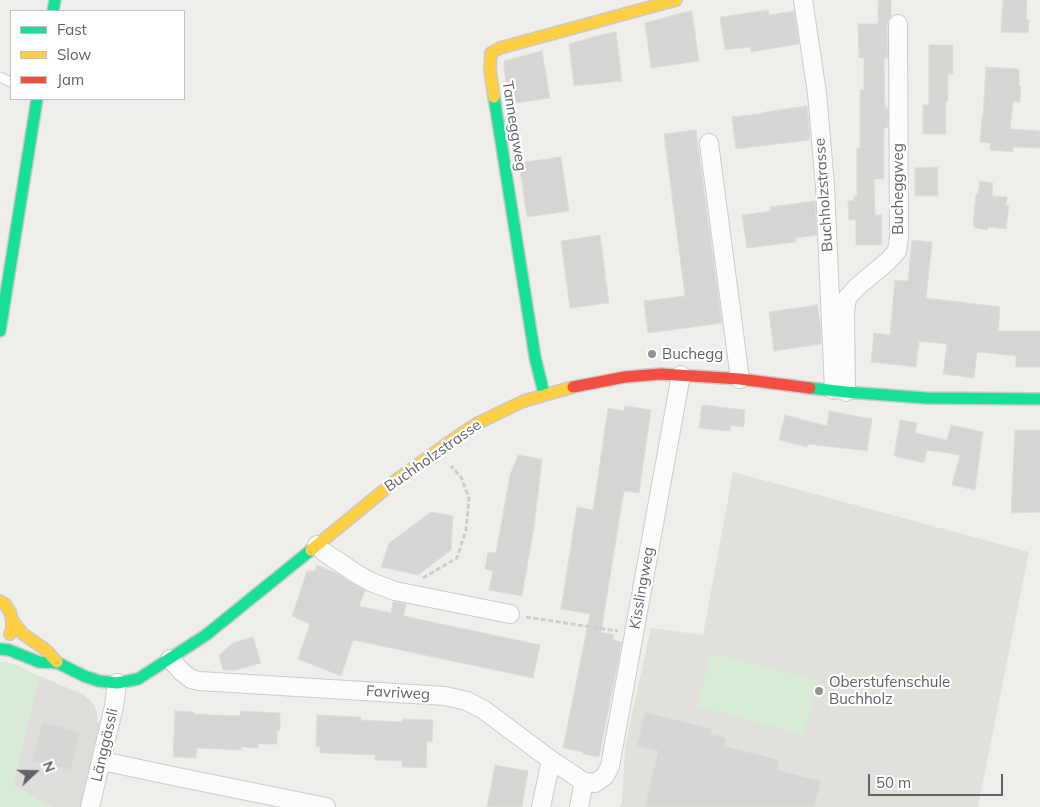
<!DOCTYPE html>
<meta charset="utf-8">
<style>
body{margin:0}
#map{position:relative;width:1040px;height:807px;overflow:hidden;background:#efeeea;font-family:Mulish,sans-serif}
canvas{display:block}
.legend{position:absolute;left:10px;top:10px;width:175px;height:90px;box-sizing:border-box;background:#fff;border:1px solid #bfc1c3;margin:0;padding:6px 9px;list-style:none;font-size:15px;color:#5f6368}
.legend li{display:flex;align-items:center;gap:10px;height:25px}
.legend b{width:25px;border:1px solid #bfc1c3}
.north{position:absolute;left:10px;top:747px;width:50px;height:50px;-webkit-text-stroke:4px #fff;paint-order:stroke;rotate:69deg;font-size:14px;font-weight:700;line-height:20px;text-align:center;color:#5f6368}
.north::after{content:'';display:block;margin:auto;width:18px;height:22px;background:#5f6368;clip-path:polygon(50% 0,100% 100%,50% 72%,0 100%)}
.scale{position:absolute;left:868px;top:774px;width:135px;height:22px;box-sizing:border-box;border:2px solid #5f6368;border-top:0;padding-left:6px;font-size:15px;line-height:18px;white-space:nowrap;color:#5f6368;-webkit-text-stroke:4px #fff;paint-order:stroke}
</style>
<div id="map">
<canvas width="1040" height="807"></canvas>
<ul class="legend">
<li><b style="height:6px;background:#16e098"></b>Fast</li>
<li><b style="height:6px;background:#ffcf43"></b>Slow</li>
<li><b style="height:6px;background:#f24e42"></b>Jam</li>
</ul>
<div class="north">N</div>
<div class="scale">50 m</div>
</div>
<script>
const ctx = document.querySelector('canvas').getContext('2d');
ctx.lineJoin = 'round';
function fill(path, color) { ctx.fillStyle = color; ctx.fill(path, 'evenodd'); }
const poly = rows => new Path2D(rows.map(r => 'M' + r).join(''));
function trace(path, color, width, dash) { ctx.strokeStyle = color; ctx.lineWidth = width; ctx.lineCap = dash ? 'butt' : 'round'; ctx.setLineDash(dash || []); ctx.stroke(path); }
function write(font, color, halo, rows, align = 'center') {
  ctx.font = font + ' Mulish,sans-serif'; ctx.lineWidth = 4.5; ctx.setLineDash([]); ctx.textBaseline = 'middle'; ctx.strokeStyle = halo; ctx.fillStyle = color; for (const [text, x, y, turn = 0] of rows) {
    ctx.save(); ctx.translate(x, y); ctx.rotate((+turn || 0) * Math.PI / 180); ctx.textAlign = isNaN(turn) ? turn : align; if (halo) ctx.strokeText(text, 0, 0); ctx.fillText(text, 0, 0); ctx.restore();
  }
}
fill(poly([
 [39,676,82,694,89,699,94,705,97,713,97,721,102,725,82,807,51,807,13,785]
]), '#dfddda');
fill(poly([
 [733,472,1029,552,978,807,620,807,622,802,625,747,651,628,703,635]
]), '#e2e0da');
fill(poly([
 [711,653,818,680,804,734,698,707],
 [0,662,6,662,14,664,39,676,13,785,51,807,0,807]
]), '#d8ebd6');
const building = poly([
 [878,0,891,0,891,16,889,19,887,24,888,58,884,58,885,108,888,108,888,127,884,128,884,179,874,179,875,215,882,215,882,245,856,245,856,220,849,220,848,201,854,200,854,196,857,196,857,148,860,148,860,90,864,90,864,58,859,58,858,24,878,24,878,0],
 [1003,0,1027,0,1026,19,1029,20,1028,33,1001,32,1003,0],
 [768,10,769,15,794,11,799,44,751,52,750,47,725,50,720,17,768,10],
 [692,11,699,61,651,68,645,23,681,13,692,11],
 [616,32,622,81,574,86,569,44,604,34,616,32],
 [929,45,953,45,953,74,948,74,948,101,946,101,946,134,923,134,923,105,929,105,929,45],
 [542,51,550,98,509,104,504,69,504,61,542,51],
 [986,67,1019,69,1019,86,1021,86,1020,102,1013,102,1010,129,1040,131,1040,148,1013,147,1013,152,990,150,990,143,980,142,982,116,983,116,986,67],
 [807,106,810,140,736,149,732,117,761,114,761,113,771,111,807,106],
 [696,130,722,323,648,333,644,301,685,296,664,134,696,130],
 [561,157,569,211,527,217,519,163,561,157],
 [938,167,938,196,915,196,915,168,938,167],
 [980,181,993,183,992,196,1007,197,1006,205,1009,206,1006,229,988,227,988,230,975,228,975,226,973,225,976,194,978,194,980,181],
 [815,201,817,235,795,238,796,242,747,248,742,215,771,211,770,207,815,201],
 [600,235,609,303,570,308,561,241,600,235],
 [912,240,932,242,926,298,1000,307,998,331,1040,331,1040,367,1016,367,1016,356,977,352,974,378,943,374,947,344,919,341,916,367,871,362,874,333,890,335,895,280,908,281,912,240],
 [817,305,821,327,821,344,774,351,769,312,817,305],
 [702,405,745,410,744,427,731,425,730,431,699,428,702,405],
 [625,406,651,410,639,493,624,491,601,632,614,635,613,640,622,642,599,757,583,754,583,752,563,748,590,614,561,609,577,507,593,510,608,408,624,411,625,406],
 [829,411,872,419,867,451,808,444,807,447,779,440,785,415,827,426,829,411],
 [900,420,917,423,915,433,947,440,951,425,983,432,975,490,952,485,960,455,927,450,924,463,894,456,900,420],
 [1015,430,1040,430,1040,512,1011,513,1015,430],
 [518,455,542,459,534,527,522,596,489,590,493,571,485,569,488,552,496,553,510,475,518,455],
 [431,512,453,516,451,550,418,575,381,567,389,543,431,512],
 [317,565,336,573,365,591,359,606,391,613,393,601,406,604,404,616,540,645,533,678,353,640,341,676,298,659,310,624,292,616,307,571,315,571,317,565],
 [253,637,261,663,236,670,223,670,219,655,233,643,253,637],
 [175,711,194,712,194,714,240,716,241,711,280,713,280,731,277,731,277,744,258,744,258,748,241,747,241,750,197,748,196,758,173,757,175,711],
 [645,712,712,729,711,734,726,738,724,746,779,760,777,770,821,781,814,807,645,807,658,751,637,746,645,712],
 [317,715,361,717,361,720,402,722,403,719,433,720,432,742,427,741,426,768,402,767,402,761,375,760,375,755,320,753,320,747,316,747,317,715],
 [42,722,80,732,71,770,32,761,42,722],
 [495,765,528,771,522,807,487,807,495,765]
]);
fill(building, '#d6d5d3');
trace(building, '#deddd9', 1);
const lane = poly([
 [0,77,11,82]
]);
const street = poly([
 [803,0,817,93,825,186,834,390],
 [709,143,740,379],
 [846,392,845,313,847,298,857,287,888,261,897,251,899,237,898,24],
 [317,545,324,552,357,574,371,582,395,591,510,614],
 [170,659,182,672,191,679,199,681,445,696,467,701,484,710,551,760,584,782],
 [102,761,173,776,326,807],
 [584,782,595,783,605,776,610,766,681,375],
 [90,807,114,706,117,683],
 [541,807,551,760],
 [579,807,584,782]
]);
const fast = poly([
 [53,11,55,0],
 [494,97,535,357,544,394],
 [0,331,37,99],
 [810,388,846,392,926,398,1040,399],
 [0,649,9,650,39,662,58,663,84,676,99,681,117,683,138,679,206,635,311,550]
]);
const slow = poly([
 [494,97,490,70,491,53,500,48,676,0],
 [311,550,399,478,458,436,480,422,524,401,573,387],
 [0,601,5,604,10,612,12,620,12,629,10,634],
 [12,620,23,634,46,650,57,662]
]);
const jam = poly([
 [573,387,625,377,661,374,740,379,810,388]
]);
trace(lane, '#cbcccc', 11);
trace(street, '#cbcccc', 20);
trace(fast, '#cacacb', 14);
trace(slow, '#cacacb', 14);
trace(jam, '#cacacb', 14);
trace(poly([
 [423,578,457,558,466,530,469,498,461,477,451,466],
 [526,617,618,631]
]), '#cacfcc', 3, [5, 2.5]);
trace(lane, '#fdfcfc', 9);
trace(street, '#fdfcfc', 18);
trace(fast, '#16e098', 11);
trace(slow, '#ffcf43', 11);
trace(jam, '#f24e42', 11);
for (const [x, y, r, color] of [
 [652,354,5,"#919496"],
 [819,691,5,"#919496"]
]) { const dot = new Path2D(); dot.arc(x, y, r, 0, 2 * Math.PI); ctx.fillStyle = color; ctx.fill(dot); trace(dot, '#fff', 2); }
write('15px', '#5f6368', '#fff', [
 ["Tanneggweg",514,126,81],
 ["Bucheggweg",898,189,-90],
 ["Buchholzstrasse",824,195,-94],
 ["Buchholzstrasse",433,456,-35],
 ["Kisslingweg",642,588,-80],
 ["Favriweg",398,693,3],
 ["Länggässli",105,745,-77]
]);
write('15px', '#5f6368', '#fff', [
 ["Buchegg",662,354],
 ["Oberstufenschule",829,682],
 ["Buchholz",829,699]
], 'left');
</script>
